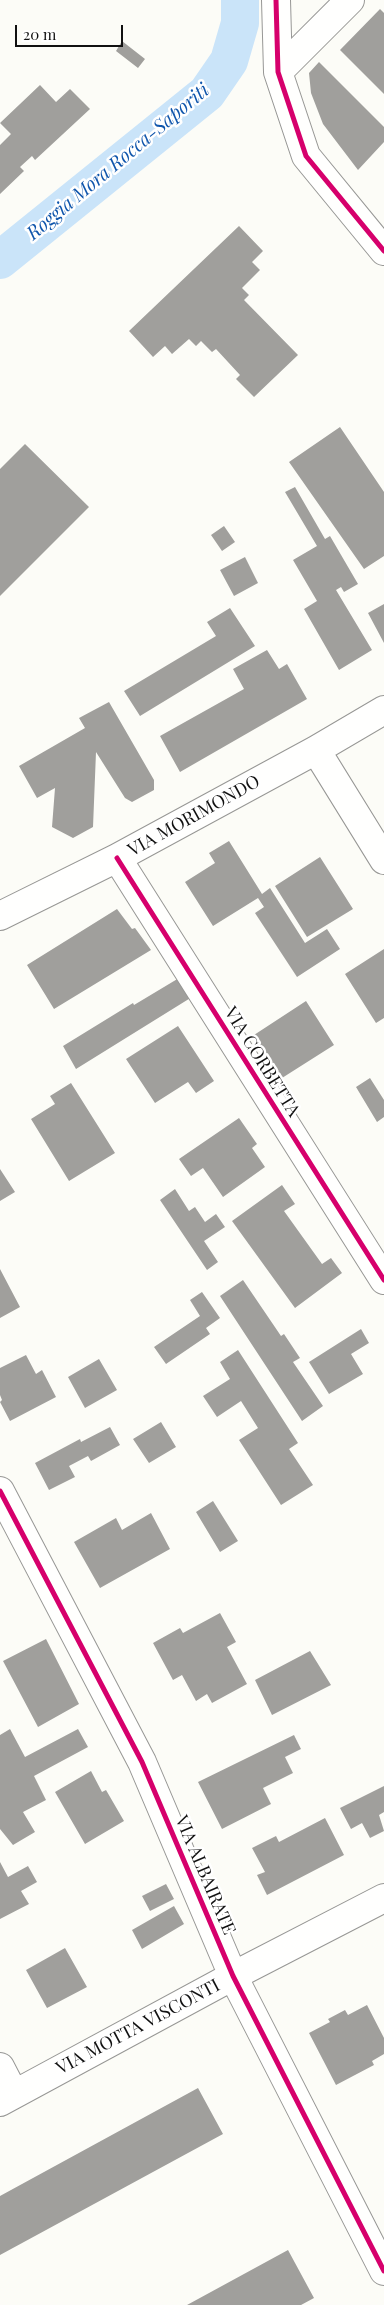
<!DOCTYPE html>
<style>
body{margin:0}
#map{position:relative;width:384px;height:2305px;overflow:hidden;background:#fcfcf7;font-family:"Playfair Display",serif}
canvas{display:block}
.scale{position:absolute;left:15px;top:25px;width:108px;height:22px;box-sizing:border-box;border:2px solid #111;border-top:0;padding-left:6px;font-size:15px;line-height:18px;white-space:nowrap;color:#111;-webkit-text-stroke:4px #fff;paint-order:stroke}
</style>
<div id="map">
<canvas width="384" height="2305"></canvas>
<div class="scale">20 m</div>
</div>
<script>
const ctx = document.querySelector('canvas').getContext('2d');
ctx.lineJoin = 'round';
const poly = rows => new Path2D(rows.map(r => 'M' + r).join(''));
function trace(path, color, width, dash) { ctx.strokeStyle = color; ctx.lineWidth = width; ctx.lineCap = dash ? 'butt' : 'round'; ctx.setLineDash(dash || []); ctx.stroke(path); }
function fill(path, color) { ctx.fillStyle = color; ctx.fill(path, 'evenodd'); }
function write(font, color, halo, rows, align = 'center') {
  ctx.font = font + ' "Playfair Display",serif'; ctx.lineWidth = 5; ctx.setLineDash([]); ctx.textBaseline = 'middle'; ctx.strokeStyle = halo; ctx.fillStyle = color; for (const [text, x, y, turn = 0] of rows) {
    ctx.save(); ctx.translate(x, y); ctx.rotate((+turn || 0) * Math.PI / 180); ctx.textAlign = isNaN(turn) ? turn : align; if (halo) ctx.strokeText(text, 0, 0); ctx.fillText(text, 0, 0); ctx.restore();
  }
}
trace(poly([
 [0,260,207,93,229,61,240,23,240,0]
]), '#cae4f9', 38);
fill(poly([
 [380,9,384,13,384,94,340,50],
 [122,41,145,59,138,68,116,51],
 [319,62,384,127,384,142,358,170,323,124,311,93,309,73],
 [40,85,56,102,70,89,90,109,35,160,32,156,20,167,24,171,0,194,0,145,11,134,0,123],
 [239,226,263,251,252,262,260,270,242,288,249,295,244,300,298,355,254,397,236,379,240,375,216,349,212,352,201,341,196,346,189,339,172,354,165,346,153,357,129,331],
 [340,427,384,492,384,556,364,569,289,462],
 [25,444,89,507,0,596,0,469],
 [295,487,325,539,330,536,358,584,344,592,341,587,336,590,372,650,339,670,304,609,317,601,293,560,317,546,285,492],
 [224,526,235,542,222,551,211,535],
 [245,557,258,583,234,596,220,570],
 [384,604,384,643,368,613],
 [230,608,255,646,140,716,124,691,216,636,207,622],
 [267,650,279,669,287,664,307,699,180,772,160,736,244,689,233,669],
 [109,702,154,780,154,790,132,802,125,798,96,752,93,827,73,838,52,827,55,788,37,798,19,766,85,728,79,718],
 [229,841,262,894,270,888,305,943,327,929,340,949,297,977,255,913,264,907,258,898,213,926,185,882,215,863,209,853],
 [320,857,353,909,307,937,275,886],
 [117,909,132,929,135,928,151,950,54,1009,27,965],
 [384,949,384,1018,376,1023,345,974],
 [179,978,192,997,76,1069,63,1046,133,1003,134,1005],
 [306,1001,334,1045,282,1078,254,1035],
 [178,1026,214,1081,196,1093,188,1082,155,1103,126,1059],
 [370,1078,384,1100,384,1117,377,1122,356,1087],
 [71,1083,115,1153,69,1181,31,1119,55,1104,50,1096],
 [239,1118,257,1144,252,1148,265,1167,223,1197,203,1168,191,1176,179,1159],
 [0,1169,15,1192,0,1201],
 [282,1185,295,1204,284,1211,322,1264,331,1258,342,1273,295,1308,232,1221],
 [175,1189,189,1211,195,1207,205,1222,216,1214,225,1227,204,1241,218,1262,207,1270,160,1200],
 [0,1269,20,1307,0,1318],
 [243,1280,281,1336,284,1334,300,1358,293,1362,323,1406,302,1421,220,1296],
 [202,1292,220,1318,206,1328,210,1334,166,1364,154,1347,200,1316,190,1300],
 [361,1329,369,1343,351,1354,363,1374,329,1394,309,1362],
 [238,1350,298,1443,289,1449,313,1485,281,1505,239,1440,258,1428,241,1401,217,1417,203,1396,230,1379,220,1362],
 [26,1355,36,1374,42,1370,56,1397,10,1421,0,1402,2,1400,0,1395,0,1368],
 [99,1359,117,1390,85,1408,68,1377],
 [161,1422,176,1447,149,1463,133,1439],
 [110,1427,120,1445,91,1461,88,1456,69,1466,75,1477,49,1490,35,1463,80,1439,81,1442],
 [213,1501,238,1541,220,1552,196,1512],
 [151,1513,170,1549,100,1588,74,1542,116,1518,122,1530],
 [220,1613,236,1642,227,1647,247,1684,212,1703,207,1694,196,1701,182,1675,173,1680,153,1643,180,1628,183,1633],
 [46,1639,79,1704,38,1727,3,1661],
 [310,1651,331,1685,272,1715,255,1680],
 [10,1729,25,1757,78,1729,88,1747,34,1776,46,1800,23,1812,35,1832,13,1845,0,1829,0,1735],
 [294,1735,301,1749,285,1757,293,1773,263,1788,271,1804,222,1829,198,1782],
 [91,1771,102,1792,106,1790,124,1821,85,1844,55,1792],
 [384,1786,384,1812,379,1815,384,1831,370,1838,362,1823,351,1829,340,1808],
 [325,1818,344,1855,267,1895,257,1875,265,1872,252,1848,276,1836,279,1842],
 [0,1862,8,1877,28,1866,37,1882,21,1891,29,1904,0,1919],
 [166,1884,174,1899,150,1911,142,1896],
 [174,1906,184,1924,142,1949,132,1930],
 [65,1948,87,1987,47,2008,26,1970],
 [367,2005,384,2038,384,2054,372,2061,374,2065,336,2085,309,2033,330,2022,328,2019,345,2010,348,2015],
 [198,2088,223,2134,0,2255,0,2196],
 [288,2250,314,2298,301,2305,187,2305]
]), '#a09f9c');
const street = poly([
 [276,0,278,72,306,156,384,251],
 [278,72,350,0],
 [316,750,384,860],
 [117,858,384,1280],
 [0,916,117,858,316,750,384,710],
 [0,1491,142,1762,233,1976,384,2271],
 [0,2067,14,2094],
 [0,2102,233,1976,384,1898]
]);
trace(street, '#979795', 30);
trace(street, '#fffffe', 28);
trace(poly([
 [276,0,278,72,306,156,384,251],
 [117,858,384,1280],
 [0,1491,142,1762,233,1976,384,2271]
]), '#d6006c', 5);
write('18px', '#111', '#fff', [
 ["VIA MORIMONDO",194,816,-29],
 ["VIA CORBETTA",262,1062,58],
 ["VIA ALBAIRATE",205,1875,67],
 ["VIA MOTTA VISCONTI",138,2027,-28]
]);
write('italic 19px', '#1056ac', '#fff', [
 ["Roggia Mora Rocca-Saporiti",118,162,-40]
]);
</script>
